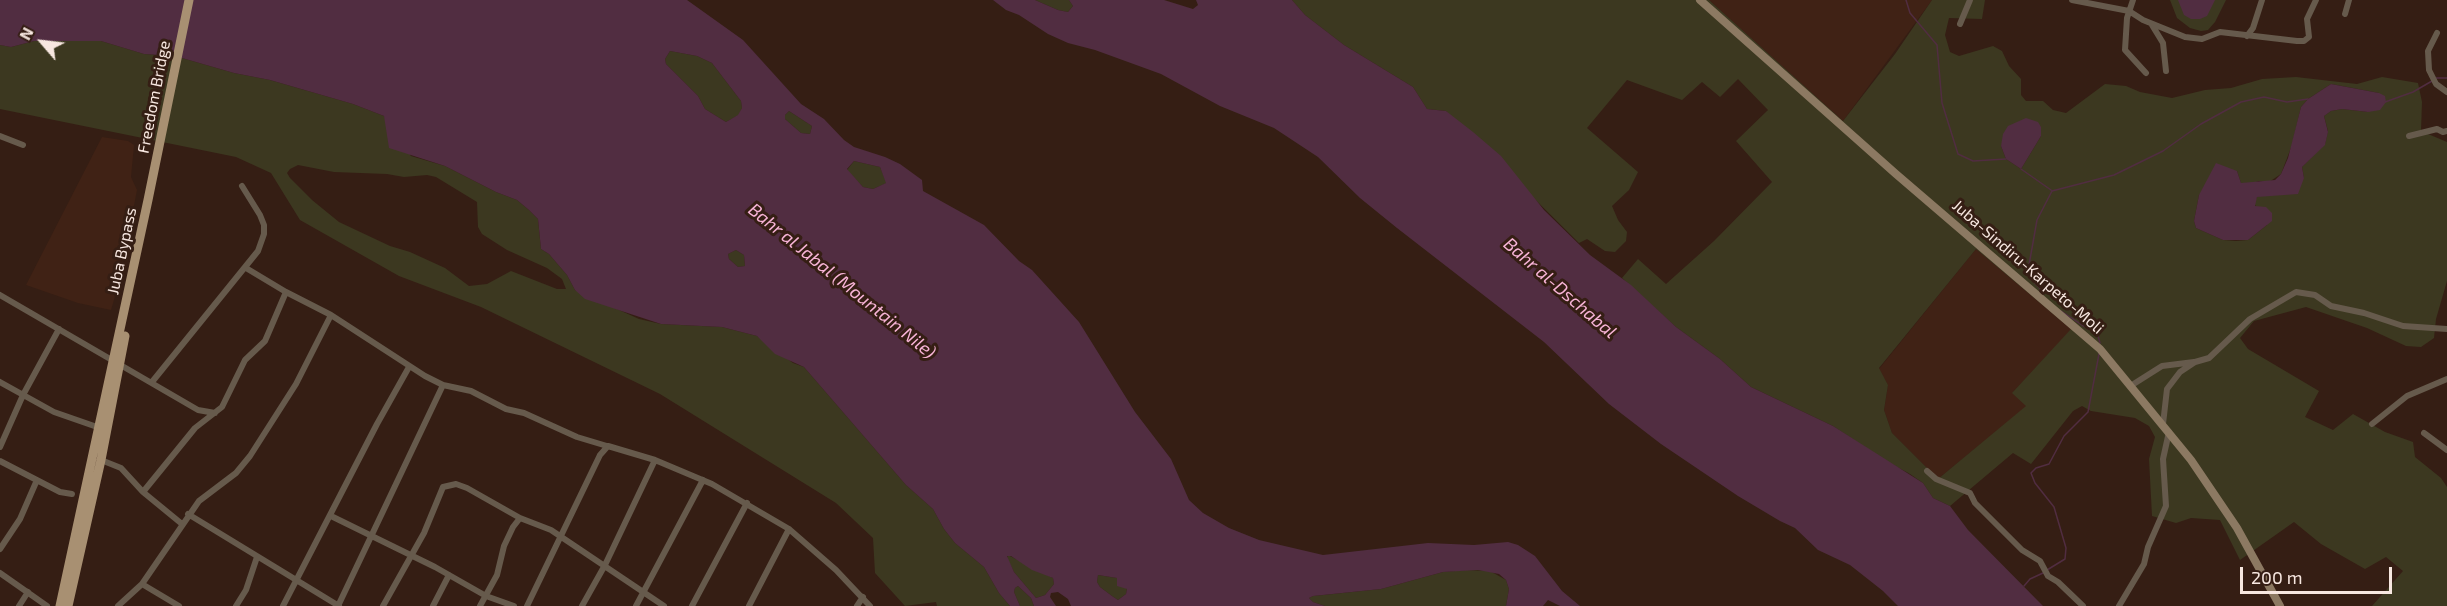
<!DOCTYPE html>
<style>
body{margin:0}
#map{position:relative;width:2447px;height:606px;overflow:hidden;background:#351e14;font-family:"Exo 2",sans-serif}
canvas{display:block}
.north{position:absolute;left:12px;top:12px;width:60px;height:60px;-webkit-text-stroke:4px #351e14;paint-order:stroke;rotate:298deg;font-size:16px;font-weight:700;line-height:24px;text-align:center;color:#f7e7e0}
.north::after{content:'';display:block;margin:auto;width:21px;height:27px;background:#f7e7e0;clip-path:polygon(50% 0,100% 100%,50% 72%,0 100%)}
.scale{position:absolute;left:2240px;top:567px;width:152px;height:27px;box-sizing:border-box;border:3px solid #f7e7e0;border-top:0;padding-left:8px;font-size:18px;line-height:21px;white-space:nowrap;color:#f7e7e0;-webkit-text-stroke:4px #351e14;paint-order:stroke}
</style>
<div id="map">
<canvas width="2447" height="606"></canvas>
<div class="north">N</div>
<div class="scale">200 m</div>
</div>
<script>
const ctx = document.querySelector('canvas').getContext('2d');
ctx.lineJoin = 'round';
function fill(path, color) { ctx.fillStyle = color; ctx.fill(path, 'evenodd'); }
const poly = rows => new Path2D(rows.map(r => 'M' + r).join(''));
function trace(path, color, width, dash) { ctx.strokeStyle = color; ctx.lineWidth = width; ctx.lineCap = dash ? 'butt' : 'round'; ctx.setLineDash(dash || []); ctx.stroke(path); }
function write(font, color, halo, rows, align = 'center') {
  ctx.font = font + ' "Exo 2",sans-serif'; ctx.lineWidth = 6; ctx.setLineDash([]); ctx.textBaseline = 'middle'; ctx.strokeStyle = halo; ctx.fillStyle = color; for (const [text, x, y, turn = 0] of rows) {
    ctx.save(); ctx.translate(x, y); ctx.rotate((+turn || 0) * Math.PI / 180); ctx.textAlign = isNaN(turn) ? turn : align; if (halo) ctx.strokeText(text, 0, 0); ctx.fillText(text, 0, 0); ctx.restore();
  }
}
fill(poly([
 [1709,0,1932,0,1843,121],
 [102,137,128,141,134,145,131,177,137,190,119,283,111,310,78,303,26,285],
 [1976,249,2072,329,2013,392,2027,406,1938,479,1892,433,1884,410,1888,385,1879,369]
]), '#402215');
fill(poly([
 [1035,0,1069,0,1073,6,1068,12,1058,10],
 [1292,0,1709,0,1843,121,1895,54,1932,0,1985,0,1982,19,1949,18,1945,35,1950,52,1959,56,1993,46,2002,51,2009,66,2021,79,2021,95,2026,101,2043,101,2053,110,2066,113,2105,84,2126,86,2140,92,2172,98,2205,90,2231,88,2262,79,2296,77,2357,84,2382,77,2418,83,2422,102,2421,131,2447,142,2447,281,2436,319,2434,338,2421,347,2406,346,2367,328,2306,307,2254,321,2240,338,2248,349,2319,391,2305,417,2333,430,2353,414,2385,432,2413,442,2415,457,2441,478,2447,487,2447,606,2372,606,2403,571,2386,557,2365,569,2321,544,2294,522,2240,560,2220,520,2191,518,2176,523,2152,516,2149,459,2155,437,2149,426,2135,418,2091,411,2082,406,2073,411,2031,464,2013,453,1950,506,1933,498,1923,483,1910,474,1886,461,1833,426,1751,387,1720,359,1676,327,1622,278,1638,259,1666,284,1714,241,1772,182,1736,141,1768,110,1738,79,1720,97,1702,82,1682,100,1627,80,1587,128,1638,172,1629,190,1612,206,1618,220,1627,232,1626,241,1615,252,1605,251,1587,239,1579,243,1446,111,1427,109,1413,87,1344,45,1305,15],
 [2331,84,2379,93,2368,112,2342,109,2331,111,2324,116,2328,131,2325,144,2302,167,2304,178,2257,197,2254,203,2267,225,2248,240,2236,241,2223,240,2196,228,2194,221,2199,195,2237,171,2241,183,2249,184,2259,181,2269,182,2281,174,2292,145,2301,107,2308,99],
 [2017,124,2041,136,2021,169,2006,159,2001,146],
 [1976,249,2071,329,2012,393,2026,406,1938,479,1892,433,1884,410,1888,385,1879,368],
 [2170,0,2226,0,2215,22,2208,30,2201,31,2190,28,2177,18],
 [34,41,101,41,144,54,175,56,234,73,270,80,353,104,384,116,411,156,445,166,496,192,517,200,529,210,538,219,541,249,549,254,567,275,575,290,639,319,661,324,722,327,757,336,793,363,804,367,906,485,933,509,944,529,955,543,984,567,999,593,1010,606,937,606,936,602,905,606,875,573,873,538,836,503,660,394,481,307,399,276,300,220,271,173,236,157,0,109,0,45,11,47],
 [298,165,334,172,387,174,404,177,427,175,436,177,477,202,478,227,482,234,507,250,547,268,562,279,566,289,557,289,511,271,487,284,469,286,445,268,410,252,390,246,339,222,312,200,290,178,287,173,290,169],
 [670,51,697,56,712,63,741,101,742,108,739,115,726,122,705,109,698,96,666,64,665,59],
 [789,111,812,126,810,134,801,133,785,119,785,115],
 [854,161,880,167,887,183,873,189,863,187,847,170],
 [736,250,744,255,745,266,738,267,729,259,728,254],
 [1008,555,1053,578,1054,584,1045,595,1036,598,1014,572,1007,558],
 [1467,570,1490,571,1506,580,1509,589,1506,606,1325,606,1313,602,1309,598,1313,596,1381,589,1443,572],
 [1098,575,1117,578,1127,589,1126,594,1118,600,1112,596,1100,587,1097,582],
 [1018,586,1031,598,1034,606,1020,606,1014,592,1015,588]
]), '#3c3820');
fill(poly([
 [0,0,687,0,743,40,801,104,824,119,844,140,854,147,885,157,900,164,922,180,923,191,984,225,1019,261,1032,270,1079,322,1135,412,1171,459,1189,500,1203,513,1229,528,1259,540,1323,555,1428,543,1474,545,1508,542,1518,545,1535,556,1562,591,1580,606,1560,606,1548,600,1543,606,1506,606,1509,589,1506,580,1499,574,1478,570,1443,572,1381,589,1313,596,1309,598,1313,602,1325,606,1071,606,1068,599,1058,592,1051,593,1050,597,1056,606,1034,606,1031,598,1018,586,1015,588,1014,592,1020,606,1010,606,999,593,984,567,955,543,944,529,933,509,906,485,804,367,775,354,757,336,722,327,661,324,585,299,575,290,567,275,549,254,541,249,538,219,529,210,517,200,496,192,445,166,389,148,384,116,353,104,270,80,234,73,175,56,144,54,101,41,34,41,11,47,0,45],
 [670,51,697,56,712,63,741,101,742,108,738,115,726,122,705,109,698,96,666,64,665,59],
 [789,111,812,126,810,134,801,133,785,119,785,115],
 [854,161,880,167,886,183,873,189,863,187,847,169],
 [736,250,744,255,745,266,738,267,729,259,728,254],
 [1007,556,1011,556,1032,570,1053,578,1054,584,1045,595,1036,598,1014,572],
 [1098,575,1117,578,1117,586,1127,589,1126,594,1118,600,1112,596,1100,587,1097,582],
 [993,0,1035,0,1058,10,1068,12,1073,6,1069,0,1164,0,1193,9,1198,5,1196,0,1292,0,1305,15,1344,45,1413,87,1427,109,1446,111,1473,132,1501,156,1544,210,1590,255,1631,285,1676,327,1720,359,1751,387,1833,426,1923,483,1933,498,1950,506,1968,530,2043,606,1898,606,1883,591,1850,565,1818,550,1795,528,1780,521,1738,496,1661,444,1609,404,1544,342,1397,228,1360,198,1318,157,1274,128,1220,106,1161,74,1095,50,1068,43,1048,34,1019,15,1006,10],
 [2178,0,2215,0,2207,16,2200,19,2191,19,2184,15],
 [2331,84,2379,93,2385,96,2386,102,2380,110,2368,112,2342,109,2331,111,2324,116,2328,132,2325,145,2302,167,2304,178,2298,194,2257,197,2255,206,2266,207,2272,213,2272,221,2248,240,2223,240,2196,228,2194,221,2199,195,2216,163,2237,171,2241,183,2275,180,2281,174,2288,158,2301,107,2308,99],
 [2026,118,2038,122,2041,127,2041,136,2021,169,2006,159,2001,146,2003,134,2008,126]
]), '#512d41');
trace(poly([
 [1906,0,1910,13,1937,45,1942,103,1958,154,1973,161,2006,159],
 [2436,78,2447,78],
 [2385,102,2413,92,2432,81],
 [2021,169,2051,190],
 [2041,294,2040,288,2029,277,2029,265,2037,220,2052,191,2114,175,2163,151,2201,124,2241,102,2264,97,2287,102,2308,99],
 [2061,311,2088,329],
 [2098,336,2100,343],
 [2047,570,2065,559,2066,548,2054,507,2035,483,2031,473,2036,468,2049,464,2064,436,2088,412,2099,354],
 [2024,586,2030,579,2043,573]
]), '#512d41', 1.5);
trace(poly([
 [2072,0,2129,11,2143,20,2185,37,2202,39,2220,32,2297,41,2304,41,2309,37,2307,19,2316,0],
 [2133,0,2127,18,2125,50,2146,73],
 [2345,14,2349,0],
 [1960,24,1970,0],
 [2152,25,2163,43,2166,71],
 [2437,33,2428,51,2429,70,2436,84,2447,92],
 [2247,36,2253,28,2262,0],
 [0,136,23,145],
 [2409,136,2437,129,2443,132,2447,131],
 [246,268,286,292,331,315,425,376,443,385,471,391,506,409,524,413,577,437,607,446],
 [0,295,198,410,215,413],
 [0,382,54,412,100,428],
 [152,382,258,251,264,234,264,225,260,215,242,186],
 [2132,385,2162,366,2194,362],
 [2163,424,2167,389,2180,372,2195,362,2209,358,2250,319,2296,292,2315,295,2331,306,2364,313,2403,326,2447,329],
 [2372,424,2407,396,2447,379],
 [2424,433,2447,450],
 [0,447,23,395,59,329],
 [101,460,121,468,143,492,182,524],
 [0,461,60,492,72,494],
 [1927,471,1936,479,1970,493,1975,503,2022,550,2040,561,2048,576,2058,582,2083,606],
 [143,492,195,428,222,407,245,360,265,341,286,292],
 [188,514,339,606],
 [331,516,435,567,486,596,514,606],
 [0,549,20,519,37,480],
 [0,573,47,606],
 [142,584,179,606],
 [19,606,28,592],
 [118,606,142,584,199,501,236,473,250,456,296,384,331,315],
 [236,606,246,590,257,557],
 [283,606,377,424,409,367],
 [338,606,443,385],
 [383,606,424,533,443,487,456,484,467,488,520,518],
 [433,606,449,575],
 [480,606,497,575,504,546,513,527,520,518,551,530,664,606],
 [527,606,600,455,608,446,655,460,712,484,789,529,836,570,870,606],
 [582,606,605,565,655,460],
 [636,606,703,480],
 [692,606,747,503],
 [749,606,789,529],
 [857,606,863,597],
 [2119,606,2144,564,2148,547,2166,506,2163,459,2169,432]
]), '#665a4c', 6);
trace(poly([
 [1700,0,1896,174,2100,349,2191,460,2237,528,2280,606]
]), '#8c7962', 8);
trace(poly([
 [60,606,148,200,189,0],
 [68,606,101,460,125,336]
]), '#a89072', 9);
write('16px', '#f7e7e0', '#351e14', [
 ["Freedom Bridge",154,97,-79],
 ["Juba Bypass",122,251,-78],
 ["Juba-Sindiru-Karpeto-Moli",2028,267,41]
]);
write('italic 18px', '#f7b3d6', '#351e14', [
 ["Bahr al Jabal (Mountain Nile)",842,281,39],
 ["Bahr al-Dschabal",1560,288,41]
]);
</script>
